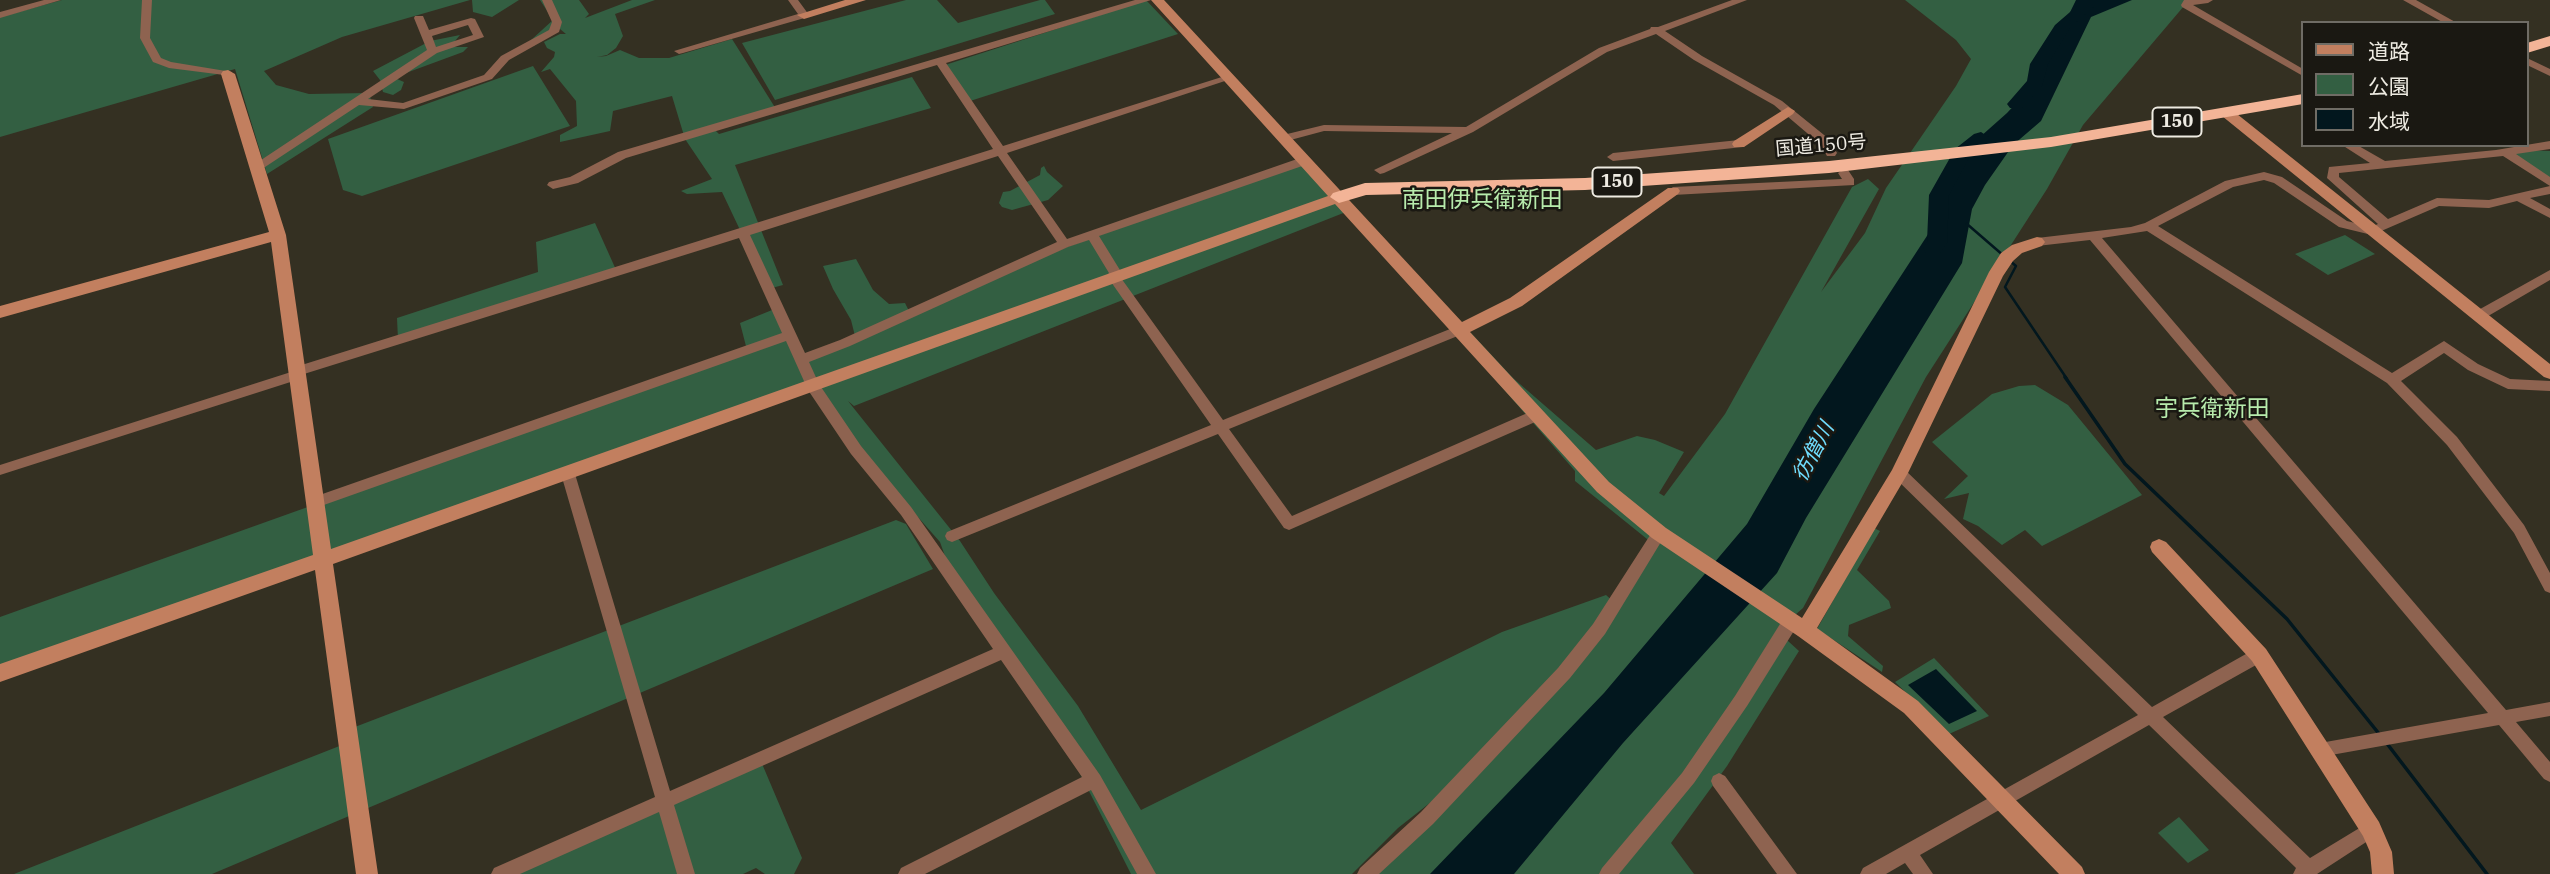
<!DOCTYPE html>
<meta charset="utf-8">
<style>
body{margin:0}
#map{position:relative;width:2550px;height:874px;overflow:hidden;background:#343022;font-family:"IBM Plex Serif","Noto Sans JP",serif}
canvas{display:block}
.legend{position:absolute;left:2301px;top:21px;width:228px;height:126px;box-sizing:border-box;background:#1a1812;border:2px solid #6f6c65;margin:0;padding:9px 12px;list-style:none;font-size:21px;color:#eeebe2}
.legend li{display:flex;align-items:center;gap:14px;height:35px}
.legend b{width:35px;border:2px solid #6f6c65}
</style>
<div id="map">
<canvas width="2550" height="874"></canvas>
<ul class="legend">
<li><b style="height:9px;background:#c27f5f"></b>道路</li>
<li><b style="height:19px;background:#335f42"></b>公園</li>
<li><b style="height:19px;background:#02171e"></b>水域</li>
</ul>
</div>
<script>
const ctx = document.querySelector('canvas').getContext('2d');
ctx.lineJoin = 'round';
function fill(path, color) { ctx.fillStyle = color; ctx.fill(path, 'evenodd'); }
const poly = rows => new Path2D(rows.map(r => 'M' + r).join(''));
function trace(path, color, width, dash) { ctx.strokeStyle = color; ctx.lineWidth = width; ctx.lineCap = dash ? 'butt' : 'round'; ctx.setLineDash(dash || []); ctx.stroke(path); }
function write(font, color, halo, rows, align = 'center') {
  ctx.font = font + ' "IBM Plex Serif","Noto Sans JP",serif'; ctx.lineWidth = 5; ctx.setLineDash([]); ctx.textBaseline = 'middle'; ctx.strokeStyle = halo; ctx.fillStyle = color; for (const [text, x, y, turn = 0] of rows) {
    ctx.save(); ctx.translate(x, y); ctx.rotate((+turn || 0) * Math.PI / 180); ctx.textAlign = isNaN(turn) ? turn : align; if (halo) ctx.strokeText(text, 0, 0); ctx.fillText(text, 0, 0); ctx.restore();
  }
}
fill(poly([
 [62,0,470,0,342,37,264,71,276,85,309,94,369,93,373,107,267,174,235,69,0,137,0,17],
 [472,0,519,0,492,17,473,12],
 [540,0,579,0,589,14,585,18,632,0,655,0,615,14,623,36,616,48,607,55,597,57,606,56,620,50,639,58,669,58,732,39,776,109,713,128,719,134,912,77,931,108,735,165,783,285,768,289,722,192,687,194,681,191,712,179,685,139,672,96,613,111,610,131,560,142,560,135,577,126,576,101,550,69,541,72,554,57,555,52,547,48,544,42,560,34,566,34,560,29,519,51,553,20],
 [906,0,937,0,958,23,1040,0,1045,0,1055,14,775,100,742,43],
 [1146,0,1178,34,967,102,942,66],
 [1905,0,2209,0,2184,6,2083,125,2047,189,1926,377,1803,608,1777,631,1799,651,1727,766,1671,843,1694,874,1363,874,1445,791,1398,828,1352,874,1131,874,1054,722,951,573,940,542,848,438,813,386,0,667,0,617,747,350,740,323,777,308,801,359,855,336,851,320,833,289,823,266,856,259,873,290,889,304,905,303,910,313,1067,247,1304,161,1351,210,854,406,848,401,960,541,994,593,1078,706,1141,810,1502,632,1606,595,1615,603,1652,543,1575,481,1575,471,1459,338,1471,333,1513,378,1596,450,1637,436,1655,440,1684,452,1659,493,1664,496,1725,414,1852,187,1868,179,1879,189,1821,292,1865,233,1886,188,1956,86,1971,59,1956,40],
 [460,35,450,47,468,47,463,52,406,73,397,79,404,82,401,90,393,95,383,92,380,80,373,71,430,41],
 [533,66,570,126,362,196,343,190,328,139],
 [2525,150,2550,151,2550,180,2506,153],
 [1044,166,1047,172,1063,186,1048,200,1012,210,1002,207,999,203,1003,192,1010,191,1040,175,1041,168],
 [595,223,617,272,398,340,397,318,538,272,536,242],
 [2345,235,2375,254,2328,275,2295,254],
 [2035,385,2068,405,2142,495,2042,546,2025,530,2002,545,1978,526,1963,519,1969,493,1944,499,1968,476,1932,442,1992,394,2019,386],
 [896,520,906,524,933,569,212,874,14,874,342,745,347,730],
 [1874,528,1880,531,1857,570,1889,601,1891,608,1849,625,1848,636,1883,666,1882,672,1817,629],
 [1934,658,1989,716,1949,734,1895,682],
 [760,759,802,858,794,874,765,874,756,868,743,874,512,874],
 [2179,817,2209,850,2188,863,2158,833]
]), '#335f42');
fill(poly([
 [2076,0,2132,0,2091,17,2041,121,2013,145,1985,185,1972,209,1962,263,1806,518,1777,573,1623,743,1514,874,1430,874,1604,693,1747,524,1814,409,1938,219,1962,153,2007,113,2036,82],
 [1936,669,1977,711,1949,724,1908,685]
]), '#02171e');
trace(poly([
 [1967,224,2004,256],
 [2010,261,2016,266,2005,287,2067,379]
]), '#02171e', 2.5);
trace(poly([
 [2065,377,2125,464,2287,619,2380,735],
 [2385,741,2487,874]
]), '#02171e', 3.5);
fill(poly([
 [2084,0,2102,0,2070,28,2048,64,2042,86,2022,108,2010,108,2007,104,2027,81,2030,64,2055,25,2084,0],
 [1981,132,1990,138,1970,156,1949,195,1947,243,1940,253,1926,253,1923,248,1927,242,1929,195,1955,149,1974,134,1981,132]
]), '#02171e');
fill(poly([
 [44,0,61,0,0,18,0,12,44,0],
 [142,0,152,0,150,38,161,58,171,62,232,72,232,76,169,68,153,62,140,38,142,0],
 [542,0,552,0,562,22,559,32,509,60,492,79,404,109,359,105,262,169,254,169,252,166,427,50,414,18,415,16,423,16,429,30,471,18,475,19,484,37,437,53,368,99,403,103,484,75,501,56,549,30,552,22,542,0],
 [468,25,473,35,436,47,432,36,468,25],
 [788,0,798,0,809,15,808,17,683,53,679,54,674,51,798,14,788,0],
 [1135,0,1151,0,946,63,1003,146,1225,76,1229,75,1234,78,1007,153,1067,239,1300,158,1308,158,1308,164,1099,236,1123,275,1121,278,1223,420,1455,327,1460,325,1467,330,1465,333,1229,429,1292,516,1532,411,1537,410,1544,415,1542,419,1289,530,1284,528,1218,434,952,542,947,540,945,536,947,532,1211,425,1109,279,1107,276,1109,273,1089,240,1068,247,850,346,809,362,819,384,861,446,911,507,1100,775,1156,874,1137,874,1091,790,925,874,898,874,901,868,1082,777,1001,660,674,805,695,874,677,874,659,812,520,874,491,874,494,868,655,797,561,474,563,470,573,470,575,474,670,791,993,649,901,515,851,454,808,390,786,341,321,506,311,506,309,502,311,498,782,333,739,238,304,374,303,378,0,475,0,465,291,372,292,368,993,149,937,65,626,158,578,183,553,189,547,185,549,182,570,177,618,152,1135,0],
 [998,156,1057,242,840,340,805,353,750,235,998,156],
 [1732,0,1747,0,1665,31,1702,56,1782,101,1829,139,1837,153,1835,156,1827,156,1820,144,1774,105,1694,60,1656,34,1607,52,1473,132,1384,173,1380,174,1374,170,1452,133,1324,131,1283,142,1277,138,1279,136,1324,125,1466,127,1599,48,1650,29,1651,27,1658,27,1732,0],
 [2184,0,2213,0,2208,3,2193,5,2303,69,2303,76,2182,7,2181,5,2184,0],
 [2403,0,2416,0,2457,23,2444,23,2403,0],
 [2527,58,2550,69,2550,76,2527,65,2527,58],
 [1739,140,1745,144,1743,147,1613,161,1607,157,1613,153,1739,140],
 [2550,141,2550,149,2516,154,2550,177,2550,186,2503,156,2339,173,2339,177,2388,219,2437,198,2489,200,2550,186,2550,194,2530,198,2550,209,2550,218,2517,201,2489,208,2439,206,2372,235,2339,227,2274,183,2264,180,2233,187,2158,226,2392,373,2444,341,2478,364,2510,379,2550,381,2550,391,2508,389,2468,370,2444,353,2401,381,2457,437,2524,525,2550,573,2550,593,2545,591,2514,533,2447,445,2387,383,2147,231,2102,238,2506,710,2550,702,2550,716,2516,722,2550,762,2550,782,2544,779,2499,725,2320,757,2314,755,2312,750,2314,745,2320,743,2488,713,2090,240,2037,246,2031,242,2037,238,2131,227,2145,223,2225,181,2264,172,2282,177,2347,221,2371,227,2378,224,2327,178,2329,167,2370,163,2342,145,2357,145,2385,161,2496,150,2550,141],
 [1844,169,1848,170,1854,179,1854,185,1673,195,1667,191,1673,187,1842,179,1838,173,1844,169],
 [2550,270,2550,280,2483,319,2473,319,2472,316,2473,313,2550,270],
 [1899,467,1904,469,2152,707,2253,650,2259,648,2265,650,2267,655,2265,660,2163,717,2310,858,2371,821,2377,823,2380,829,2377,835,2317,874,2293,874,2296,868,2149,725,1920,855,1933,874,1913,874,1905,863,1886,874,1860,874,1863,868,2138,715,1894,477,1892,473,1894,469,1899,467],
 [1659,527,1664,529,1666,533,1664,537,1605,634,1570,678,1433,824,1379,874,1357,874,1360,868,1421,812,1558,668,1593,624,1654,529,1659,527],
 [1791,614,1797,616,1799,621,1797,626,1747,706,1694,783,1619,874,1599,874,1602,868,1682,773,1735,696,1785,616,1791,614],
 [1719,773,1725,776,1797,874,1777,874,1713,786,1711,781,1713,776,1719,773]
]), '#8e6350');
fill(poly([
 [845,0,866,0,804,19,797,15,845,0],
 [1151,0,1164,0,1462,322,1510,298,1668,188,1678,188,1680,191,1678,194,1522,306,1470,332,1609,482,1666,528,1802,618,1892,470,1989,272,2001,253,2012,245,2037,237,2042,238,2045,242,2042,246,2022,253,2013,261,2003,276,1908,473,1817,628,1918,701,2082,867,2085,874,2059,874,1904,713,1798,636,1652,538,1597,492,1335,204,333,564,378,874,356,874,315,570,0,682,0,664,313,555,271,242,0,318,0,306,269,232,221,74,223,71,228,70,235,74,286,235,331,549,1328,196,1151,0],
 [1788,107,1795,111,1793,114,1744,147,1734,147,1732,144,1734,141,1788,107],
 [2227,109,2232,110,2550,364,2550,379,2544,377,2222,116,2222,110,2227,109],
 [2159,539,2166,542,2266,649,2379,822,2392,852,2394,874,2372,874,2370,852,2363,836,2252,661,2152,552,2150,547,2152,542,2159,539]
]), '#c27f5f');
fill(poly([
 [2550,36,2550,46,2527,53,2527,43,2550,36],
 [2303,94,2303,104,2051,147,1829,173,1585,190,1366,195,1339,203,1330,197,1333,193,1365,183,1585,178,1829,161,2051,137,2303,94]
]), '#f3b497');
for (const [x, y, w] of [
 [2177,122,49],
 [1617,182,49]
]) { const box = new Path2D(); box.roundRect(x - w / 2, y - 14.5, w, 29, 5); ctx.fillStyle = '#1a1812'; ctx.fill(box); trace(box, '#eeebe2', 2); }
write('bold 18px', '#eeebe2', null, [
 ["150",2177,122],
 ["150",1617,182]
]);
write('19px', '#eeebe2', '#1a1812', [
 ["国道150号",1821,146,-5]
]);
write('italic 21px', '#6fdcfd', '#1a1812', [
 ["彷僧川",1814,452,-62]
]);
write('23px', '#b7ebac', '#1a1812', [
 ["南田伊兵衛新田",1482,200],
 ["宇兵衛新田",2212,409]
]);
</script>
